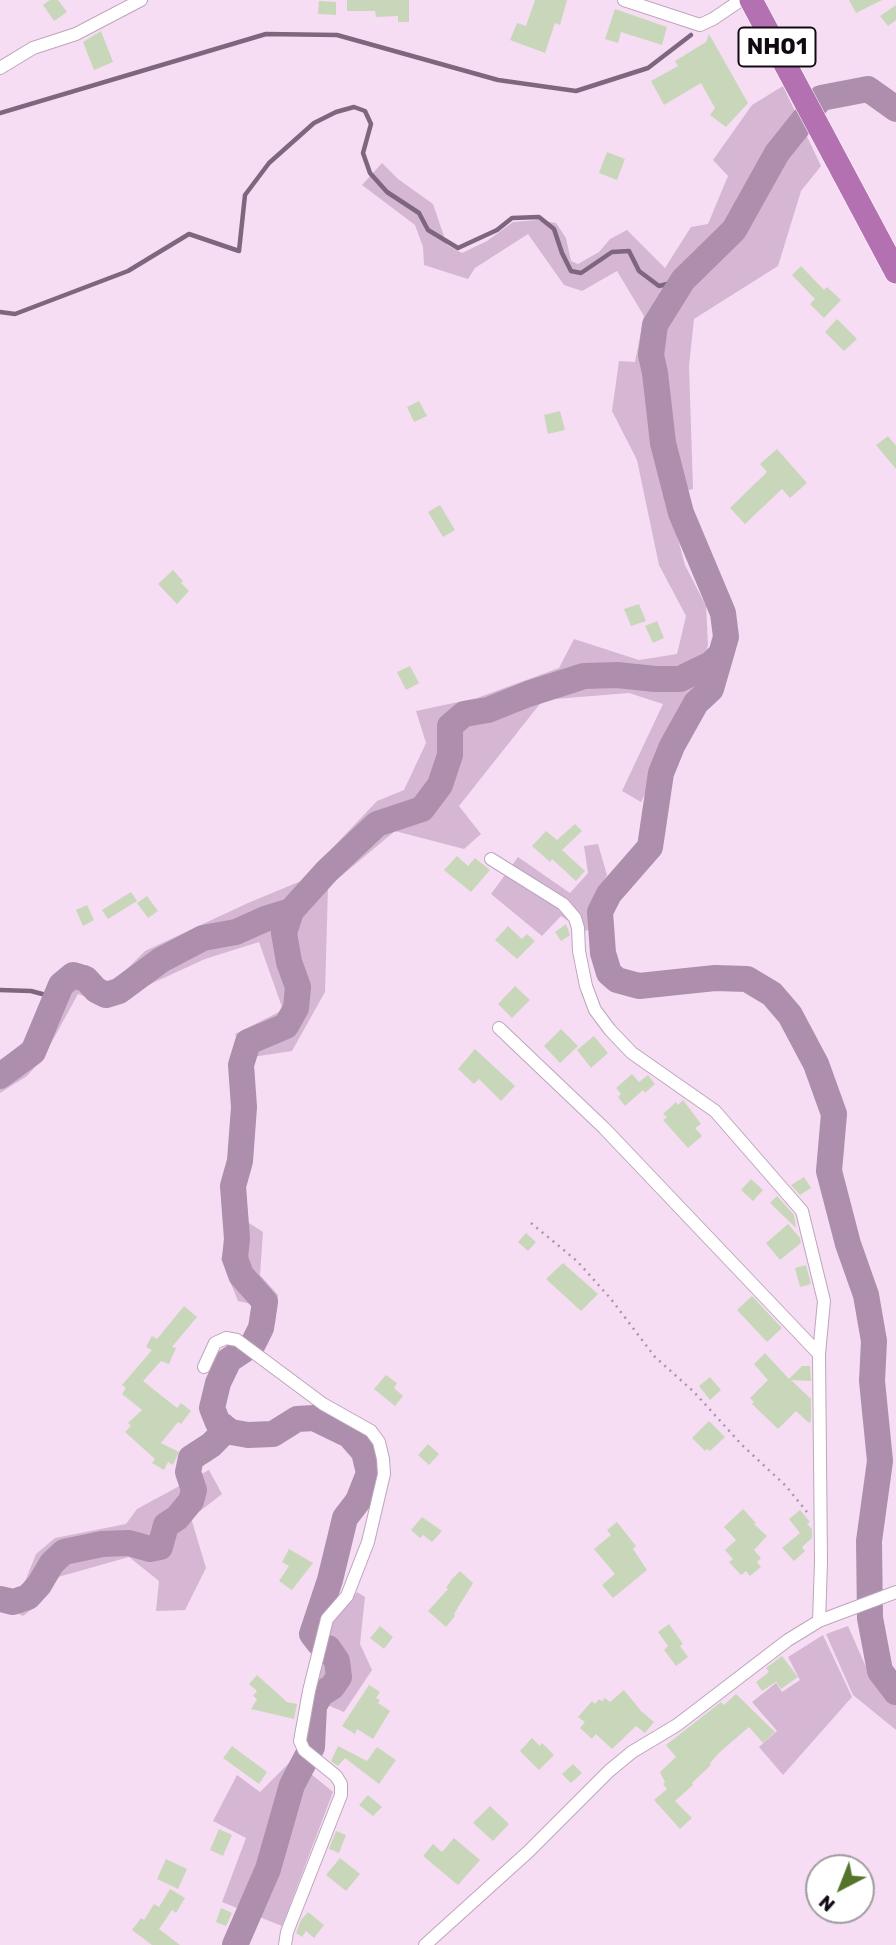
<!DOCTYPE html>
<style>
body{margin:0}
#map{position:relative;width:896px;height:1945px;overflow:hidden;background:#f6ddf4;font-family:Rubik,sans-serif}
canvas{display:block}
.north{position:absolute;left:805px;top:1854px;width:70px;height:70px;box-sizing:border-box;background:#fff;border:2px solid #a09da0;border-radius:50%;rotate:222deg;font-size:19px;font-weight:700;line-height:28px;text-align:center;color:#120a12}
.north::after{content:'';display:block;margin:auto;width:24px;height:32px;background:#53742a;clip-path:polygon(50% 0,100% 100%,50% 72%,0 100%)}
</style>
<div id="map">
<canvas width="896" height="1945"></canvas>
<div class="north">N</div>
</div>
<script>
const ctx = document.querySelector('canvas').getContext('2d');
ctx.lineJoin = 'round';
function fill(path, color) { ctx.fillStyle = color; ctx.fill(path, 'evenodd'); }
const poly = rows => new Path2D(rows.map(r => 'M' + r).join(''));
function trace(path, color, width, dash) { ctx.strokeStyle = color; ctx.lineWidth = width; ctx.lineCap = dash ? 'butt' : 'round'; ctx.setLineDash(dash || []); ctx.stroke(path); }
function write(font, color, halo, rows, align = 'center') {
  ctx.font = font + ' Rubik,sans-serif'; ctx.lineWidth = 7; ctx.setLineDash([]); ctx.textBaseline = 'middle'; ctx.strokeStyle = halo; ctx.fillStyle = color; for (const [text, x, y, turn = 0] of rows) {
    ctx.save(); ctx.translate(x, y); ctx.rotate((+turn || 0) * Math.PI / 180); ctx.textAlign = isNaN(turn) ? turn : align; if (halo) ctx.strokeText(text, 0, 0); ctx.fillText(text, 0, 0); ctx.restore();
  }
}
fill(poly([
 [783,86,821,166,801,191,778,266,694,319,689,366,693,489,666,495,685,565,706,606,708,645,692,696,641,802,622,791,663,704,629,693,543,700,459,806,481,834,464,849,395,831,328,887,325,992,292,1051,246,1058,235,1034,283,1010,259,942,205,959,107,1004,78,994,43,1058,27,1076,0,1093,0,1061,34,1033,69,965,88,965,100,986,117,979,145,951,248,903,301,881,377,801,404,790,426,743,416,711,477,698,559,668,574,639,639,660,677,654,686,616,659,565,637,460,612,411,619,361,635,362,644,316,617,271,582,291,564,285,528,234,475,268,468,279,424,265,423,247,415,225,362,185,382,163,398,179,433,204,447,245,462,253,487,241,513,222,538,220,556,223,566,238,571,261,578,264,599,252,610,239,627,230,665,268,691,227,708,224,728,176,713,160,752,105],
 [598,844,607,875,592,903,595,929,583,931,561,916,542,936,491,894,518,857,570,893,588,873,584,846],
 [235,1214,263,1232,260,1275,278,1295,275,1324,261,1342,246,1334,256,1305,238,1301,221,1259],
 [209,1470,222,1494,191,1518,206,1568,185,1610,156,1611,159,1581,129,1557,51,1579,36,1606,23,1616,0,1605,0,1592,15,1590,24,1584,36,1554,55,1538,126,1524,137,1509],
 [357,1592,365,1597,360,1644,372,1670,344,1712,313,1699,332,1622],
 [848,1626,869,1674,896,1705,896,1730,853,1695,826,1634],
 [823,1635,852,1697,783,1775,759,1747,777,1731,752,1702,776,1683,782,1692,800,1680,788,1657],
 [293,1759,333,1792,282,1926,222,1902,246,1838,213,1821,237,1775,260,1792]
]), '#d5b7d3');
trace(poly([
 [0,113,266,34,337,35,498,80,576,91,648,68,691,35],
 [0,312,15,314,128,271,189,234,239,251,245,195,269,163,314,123,336,112,354,107,365,111,371,124,363,153,370,173,387,192,419,213,428,230,458,248,497,230,512,218,539,217,554,229,562,253,571,271,581,273,612,252,629,251,639,271,659,286,683,280],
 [0,990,31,991,46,995,58,994]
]), '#7e667e', 4.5);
trace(poly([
 [896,109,868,89,821,98,777,153,734,230,683,280,655,325,651,355,655,373,663,443,681,513,723,613,726,637,711,689,696,703,672,746,661,773,650,847,609,894,600,912,603,953,609,973,617,980,639,986,715,978,747,979,772,994,790,1015,816,1064,834,1114,829,1171,848,1244,866,1295,874,1341,872,1381,880,1461,869,1541,870,1618,880,1671,896,1692],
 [0,1076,33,1052,61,985,73,975,86,979,96,990,106,995,119,991,161,960,203,938,236,932,265,919,291,911],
 [0,1599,13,1602,28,1597,39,1585,52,1563,64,1552,102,1544,129,1543,150,1549,160,1547,166,1525,177,1518,191,1501,194,1490,188,1472,191,1458,211,1445,221,1435,223,1426],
 [319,1643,312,1634,330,1580,345,1518,358,1501,369,1473,364,1452,349,1435,314,1418,297,1419,273,1434,248,1435,231,1432,218,1423,212,1408,218,1383,229,1360,253,1344,261,1328,265,1302,241,1275,235,1258,237,1239,233,1186,240,1161,244,1107,241,1065,248,1042,286,1026,296,1008,298,987,289,962,284,933,291,911,327,871,377,824,422,809,440,785,450,755,450,726,464,714,488,710,528,694,584,676,617,675,655,679,680,679,711,664,720,655],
 [235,1945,268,1869,292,1785,312,1747,314,1706,321,1694,332,1687,339,1677,337,1661,328,1648]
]), '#ad8eac', 26);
fill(poly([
 [50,0,58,0,67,12,54,21,43,5],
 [347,0,409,0,409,22,398,22,398,16,376,17,375,11,347,11],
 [535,0,567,0,560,25,555,23,545,53,510,40,517,23,526,26],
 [849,0,882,0,856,13],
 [319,1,336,2,336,15,318,14],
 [896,5,896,20,888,26,880,16],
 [615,9,667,27,662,45,621,32,618,43,605,39],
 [101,31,113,62,94,70,83,42],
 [709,34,748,103,726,127,710,115,715,108,701,83,664,105,651,81,678,66,675,61,706,42],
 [607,152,625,159,617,180,599,173],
 [801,266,824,290,827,287,841,300,824,318,810,304,815,299,792,275],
 [837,319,857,339,844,351,825,332],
 [419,401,427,416,414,422,407,407],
 [560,411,565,430,548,434,544,415],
 [888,436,896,446,896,469,876,445],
 [777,449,807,483,790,498,782,489,745,524,730,508,767,472,760,464],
 [440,505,455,530,443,537,428,512],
 [173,570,183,581,181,583,189,591,177,604,158,584],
 [639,604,646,621,631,626,624,609],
 [657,621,664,638,653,643,645,626],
 [410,666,419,683,406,690,397,672],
 [575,824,582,831,562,850,585,871,576,881,552,859,550,862,532,846,546,831,557,840],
 [457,856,468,866,475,858,490,870,471,892,444,870],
 [131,892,137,901,108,919,102,910],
 [147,896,158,911,148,918,137,903],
 [87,905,94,920,83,926,76,910],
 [566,924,570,935,561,941,555,932],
 [508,926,522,939,527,934,535,941,517,959,495,940],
 [515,986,530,1000,512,1018,498,1004],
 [561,1029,578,1046,560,1063,544,1046],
 [594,1036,608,1053,591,1068,577,1050],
 [475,1049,515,1086,501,1101,479,1079,474,1084,458,1069],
 [632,1074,639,1082,648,1075,655,1084,645,1093,643,1090,625,1106,618,1097,621,1094,616,1088],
 [683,1100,701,1124,695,1128,702,1136,688,1148,663,1120,667,1117,663,1114,676,1102,678,1105],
 [804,1177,811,1188,800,1195,791,1185],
 [751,1179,763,1190,753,1201,741,1190],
 [777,1196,794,1215,796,1228,770,1203],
 [788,1224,800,1238,801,1243,780,1260,766,1243],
 [526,1233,536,1242,528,1251,518,1242],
 [563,1263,598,1294,581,1311,546,1279],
 [806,1265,811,1284,800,1287,795,1268],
 [752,1296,782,1328,767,1342,737,1310],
 [184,1306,197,1317,172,1347,176,1348,169,1364,161,1361,143,1381,177,1408,181,1403,191,1411,181,1424,178,1422,161,1443,179,1452,173,1465,168,1462,164,1470,152,1463,155,1459,125,1432,131,1426,128,1423,142,1410,122,1394,126,1388,122,1385,152,1350,146,1347,152,1336,157,1339],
 [765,1353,789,1379,802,1366,810,1366,811,1381,791,1380,811,1399,811,1421,809,1423,796,1411,778,1429,752,1404,754,1402,750,1398,768,1380,754,1364],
 [386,1375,397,1383,394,1388,403,1396,395,1406,374,1389],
 [710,1377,721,1390,710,1400,699,1386],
 [709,1421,725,1437,710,1451,707,1449,705,1451,692,1438],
 [428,1444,439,1454,429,1465,418,1455],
 [743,1509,756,1523,754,1524,767,1536,754,1550,761,1558,757,1562,761,1567,750,1576,746,1571,741,1575,729,1562,733,1559,725,1550,736,1540,724,1527],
 [800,1510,810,1522,807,1524,812,1529,812,1538,802,1547,805,1551,794,1561,782,1548,800,1533,789,1519],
 [422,1517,442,1531,432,1542,423,1535,420,1538,411,1530],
 [617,1522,636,1546,633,1549,647,1570,613,1598,602,1585,615,1574,594,1549,611,1535,607,1530],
 [289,1549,313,1563,292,1590,279,1581,289,1566,282,1562],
 [460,1571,473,1583,454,1614,455,1616,446,1627,428,1611,448,1589,446,1588,452,1579],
 [669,1624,683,1644,680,1646,688,1657,676,1666,664,1650,668,1646,658,1632],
 [380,1626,393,1637,384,1649,370,1638],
 [782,1656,798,1677,781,1689,776,1682,762,1691,756,1682,769,1672,766,1668],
 [257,1675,287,1702,297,1704,294,1719,251,1709,257,1699,253,1696,257,1691,249,1684],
 [369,1685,380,1692,376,1698,380,1700,378,1703,390,1711,373,1739,357,1729,355,1734,342,1726],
 [624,1690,641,1711,654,1722,645,1733,636,1726,612,1749,598,1736,596,1734,592,1739,580,1728,585,1722,578,1717,592,1701,595,1704,599,1699,602,1701,605,1698,610,1702],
 [736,1694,775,1732,763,1743,749,1727,720,1752,710,1763,711,1765,692,1783,693,1785,675,1801,692,1818,680,1829,654,1800,667,1789,663,1784,665,1782,660,1772,676,1757,666,1745,721,1702,724,1705],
 [532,1738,540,1746,542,1743,554,1755,539,1770,520,1751],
 [232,1746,267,1772,259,1784,223,1758],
 [338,1746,367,1761,377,1747,396,1760,379,1784,345,1758,338,1766,331,1761],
 [573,1764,582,1773,571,1783,562,1774],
 [368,1795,382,1807,373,1816,359,1805],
 [490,1806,509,1824,493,1841,473,1823],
 [219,1829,232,1835,223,1856,210,1850],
 [336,1831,346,1835,339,1853,329,1849],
 [454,1838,480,1860,458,1885,423,1856,433,1844,442,1852],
 [340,1858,360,1874,346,1891,326,1875],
 [166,1859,187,1869,178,1889,157,1879],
 [170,1889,185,1898,176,1913,172,1910,159,1929,180,1945,152,1945,132,1930,141,1918,144,1920,154,1904,159,1907],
 [221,1908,232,1913,226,1926,216,1922],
 [308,1912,324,1925,314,1938,306,1931,302,1937,296,1933,301,1920]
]), '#c8d7ba');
const street = poly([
 [624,0,700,25,713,19,741,0],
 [0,68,33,48,76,34,141,0],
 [491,859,563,904,575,918,578,928,579,951,586,986,595,1010,610,1030,632,1053,715,1111,802,1211,824,1301,819,1354],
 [499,1028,604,1128,819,1354,821,1562,819,1621],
 [204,1367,215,1343,226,1338,237,1340,323,1404,371,1431,379,1442,383,1459,384,1474,368,1542,347,1596,327,1619,309,1691,300,1741,304,1750,336,1776,341,1784,341,1795,287,1932,285,1945],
 [425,1945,528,1852,609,1771,632,1752,677,1725,788,1640,819,1621,896,1592]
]);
const highway = poly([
 [751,0,896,272]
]);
trace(street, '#bda5bc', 14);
trace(highway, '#fff', 24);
trace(poly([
 [531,1223,577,1261,611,1299,655,1357,694,1392,742,1445,786,1486,807,1512]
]), '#a895a7', 2.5, [2, 5]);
trace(street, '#fff', 12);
trace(highway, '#b371b1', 23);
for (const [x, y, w] of [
 [777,47,77]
]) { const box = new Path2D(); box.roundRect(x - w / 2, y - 19.5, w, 39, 5); ctx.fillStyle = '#fff'; ctx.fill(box); trace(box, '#120a12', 2); }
write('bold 23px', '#120a12', null, [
 ["NH01",777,47]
]);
</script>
